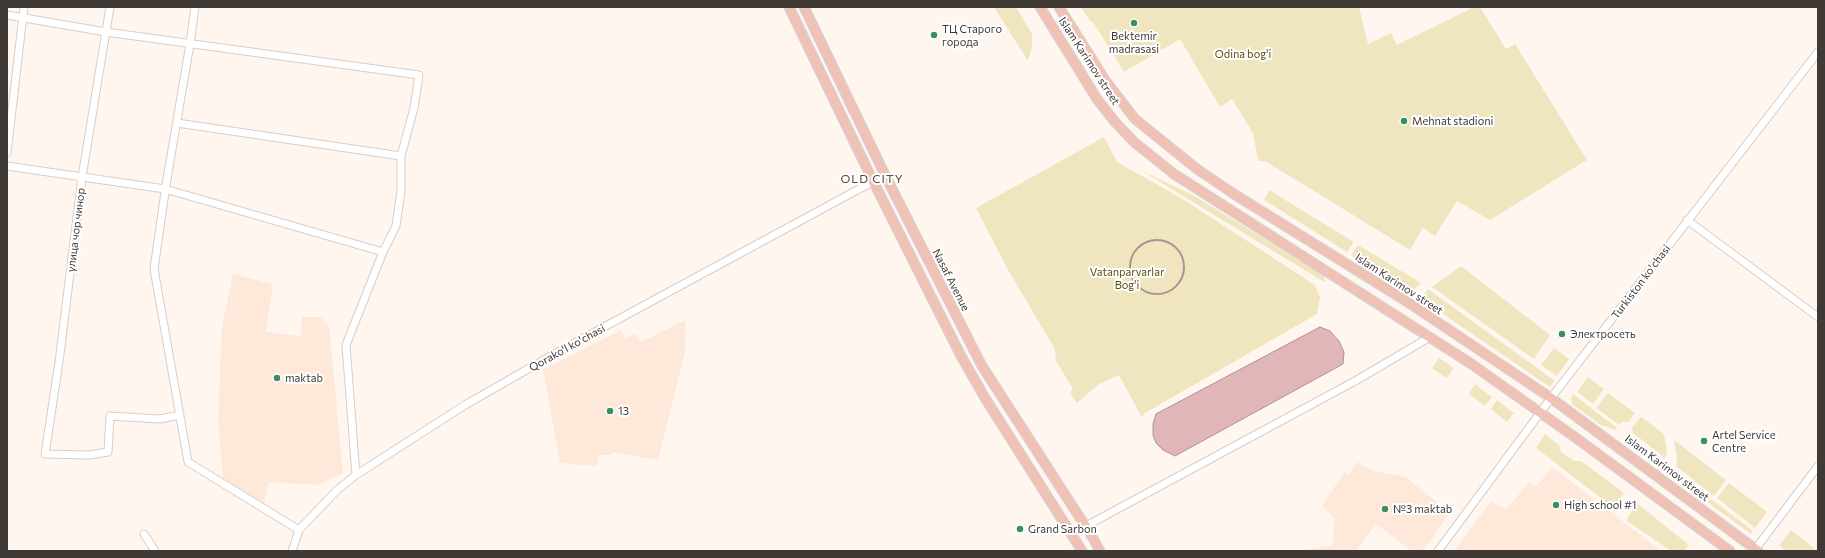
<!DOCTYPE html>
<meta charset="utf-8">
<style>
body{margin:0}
#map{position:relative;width:1825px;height:558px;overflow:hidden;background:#fff6f0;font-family:Commissioner,sans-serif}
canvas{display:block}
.frame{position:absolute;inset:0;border:8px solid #3f3a36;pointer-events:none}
</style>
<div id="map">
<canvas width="1825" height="558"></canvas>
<div class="frame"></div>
</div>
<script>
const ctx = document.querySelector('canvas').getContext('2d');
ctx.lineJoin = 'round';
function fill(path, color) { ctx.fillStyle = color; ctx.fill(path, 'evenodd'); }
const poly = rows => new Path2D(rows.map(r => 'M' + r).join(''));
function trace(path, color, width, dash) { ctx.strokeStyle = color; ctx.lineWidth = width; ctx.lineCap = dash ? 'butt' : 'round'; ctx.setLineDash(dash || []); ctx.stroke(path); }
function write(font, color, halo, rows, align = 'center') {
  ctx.font = font + ' Commissioner,sans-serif'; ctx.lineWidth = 4; ctx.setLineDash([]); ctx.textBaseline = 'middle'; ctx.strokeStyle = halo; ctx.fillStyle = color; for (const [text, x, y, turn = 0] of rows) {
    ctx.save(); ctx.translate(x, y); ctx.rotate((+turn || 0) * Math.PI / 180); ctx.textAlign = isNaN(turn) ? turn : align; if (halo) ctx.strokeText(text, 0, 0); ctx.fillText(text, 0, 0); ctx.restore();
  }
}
fill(poly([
 [233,274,273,284,266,332,301,336,302,317,320,317,329,326,343,473,318,485,269,482,264,503,223,478,218,419,222,327],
 [685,320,685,351,658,460,612,452,611,455,599,455,597,466,560,463,543,370,621,330,625,339,635,334,641,342],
 [1357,462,1373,471,1406,477,1450,513,1423,551,1412,551,1376,524,1356,551,1300,551,1333,545,1334,519,1322,505,1345,472,1348,475],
 [1552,467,1661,551,1460,551,1456,548,1491,501,1506,509,1529,483,1536,487]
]), '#fee8da');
fill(poly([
 [994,7,1016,7,1032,34,1032,47,1028,61],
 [1081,7,1359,7,1368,44,1391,33,1397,45,1474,7,1480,7,1506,49,1515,44,1587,160,1490,220,1457,201,1435,236,1423,228,1410,250,1265,161,1258,161,1253,133,1232,99,1220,107,1180,39,1124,72,1093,22,1091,22],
 [1104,137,1117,162,1181,198,1315,285,1320,297,1317,314,1145,413,1144,415,1141,416,1119,375,1099,384,1077,403,1070,393,1073,389,1056,361,1055,349,1008,270,976,208],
 [1142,171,1193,195,1323,275,1325,280,1324,282],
 [1269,190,1354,242,1347,252,1264,200],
 [1358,245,1421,283,1411,293,1351,255],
 [1461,266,1550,335,1534,359,1432,287],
 [1428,289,1555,381,1550,387,1421,299],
 [1554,348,1569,359,1557,376,1541,365],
 [1439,358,1454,368,1447,378,1432,368],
 [1588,377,1604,389,1593,404,1577,392],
 [1475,384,1492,397,1485,406,1469,394],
 [1608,393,1635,413,1629,422,1622,422,1619,425,1596,408],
 [1573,394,1617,428,1616,430,1599,424,1572,404,1571,399],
 [1497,400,1514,413,1507,422,1491,409],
 [1641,417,1664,434,1667,452,1665,458,1633,433,1632,427],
 [1545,434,1559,445,1561,452,1574,461,1581,461,1624,493,1617,503,1612,503,1610,505,1536,448],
 [1631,438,1753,531,1751,534,1642,454],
 [1674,440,1726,480,1714,496,1676,466,1677,457],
 [1729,483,1767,512,1755,528,1717,498],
 [1638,504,1689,545,1684,551,1671,551,1627,521,1629,515],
 [1791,530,1815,549,1813,551,1786,551,1779,546]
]), '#efe6c0');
const water = poly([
 [1320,327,1330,331,1339,341,1344,352,1343,364,1175,456,1163,450,1156,443,1153,435,1153,424,1156,414,1320,327]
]);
fill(water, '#e1b6b8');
trace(water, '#b09191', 1);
trace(poly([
 '1130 267a27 27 0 1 1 54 0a27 27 0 1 1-54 0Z'
]), '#b09191', 2);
const minor = poly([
 [110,7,82,177,59,362,45,454,89,455,108,452,110,416,160,419,180,415],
 [195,7,190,44,166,185,154,269,188,462,299,530],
 [7,15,106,32,419,75,414,108,401,156,401,191,396,226,383,252,346,345,356,475],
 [177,123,401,156],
 [7,153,24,7],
 [7,166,165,189,383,252],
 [1687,220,1818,317],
 [1086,526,1357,380,1430,337],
 [144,534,155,551],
 [292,551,299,530,337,490,356,475,465,405,556,353,885,175],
 [1438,551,1551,398,1818,52],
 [1754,551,1818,466]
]);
const major = poly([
 [789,7,873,181,961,356,985,398,1082,551],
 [804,7,885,175,982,366,1093,538,1100,551],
 [1040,7,1097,99,1115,122,1134,142,1174,174,1470,363,1572,435,1730,551],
 [1059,7,1105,80,1135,119,1197,169,1234,194,1406,301,1551,398,1758,551]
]);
trace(minor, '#dbcdc4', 9);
trace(major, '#d5d4d3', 11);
trace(minor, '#fff', 7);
trace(major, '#f0c2b6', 9);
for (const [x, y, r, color] of [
 [1134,23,4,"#3d8e5f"],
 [934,35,4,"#3d8e5f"],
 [1404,121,4,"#3d8e5f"],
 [1562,334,4,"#3d8e5f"],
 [277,378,4,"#3d8e5f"],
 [610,411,4,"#3d8e5f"],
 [1704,441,4,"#3d8e5f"],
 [1556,505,4,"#3d8e5f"],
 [1385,509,4,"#3d8e5f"],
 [1020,529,4,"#3d8e5f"]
]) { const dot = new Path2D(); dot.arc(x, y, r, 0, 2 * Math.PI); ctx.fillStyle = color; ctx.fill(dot); trace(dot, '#fff', 1.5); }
write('11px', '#3f3a36', '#fff', [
 ["ТЦ Старого",942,29],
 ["города",942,42],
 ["Bektemir",1134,36,"center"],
 ["madrasasi",1134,49,"center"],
 ["Mehnat stadioni",1412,121],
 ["Электросеть",1570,334],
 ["maktab",285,378],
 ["13",618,411],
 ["Artel Service",1712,435],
 ["Centre",1712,448],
 ["High school #1",1564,505],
 ["№3 maktab",1393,509],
 ["Grand Sarbon",1028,529]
], 'left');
write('11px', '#5d4e0e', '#fff', [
 ["Odina bog'i",1243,54],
 ["Vatanparvarlar",1127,272],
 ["Bog'i",1127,285]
]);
write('11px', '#3f3a36', '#fff', [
 ["Islam Karimov street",1089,61,57],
 ["улица чор чинор",76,230,-83],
 ["Nasaf Avenue",951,280,63],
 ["Turkiston ko'chasi",1641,282,-53],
 ["Islam Karimov street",1399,284,33],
 ["Qorako'l ko'chasi",567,348,-29],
 ["Islam Karimov street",1667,468,37]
]);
ctx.letterSpacing = '1px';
write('12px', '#554942', '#fff', [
 ["OLD CITY",872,179]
]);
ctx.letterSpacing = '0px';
</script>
